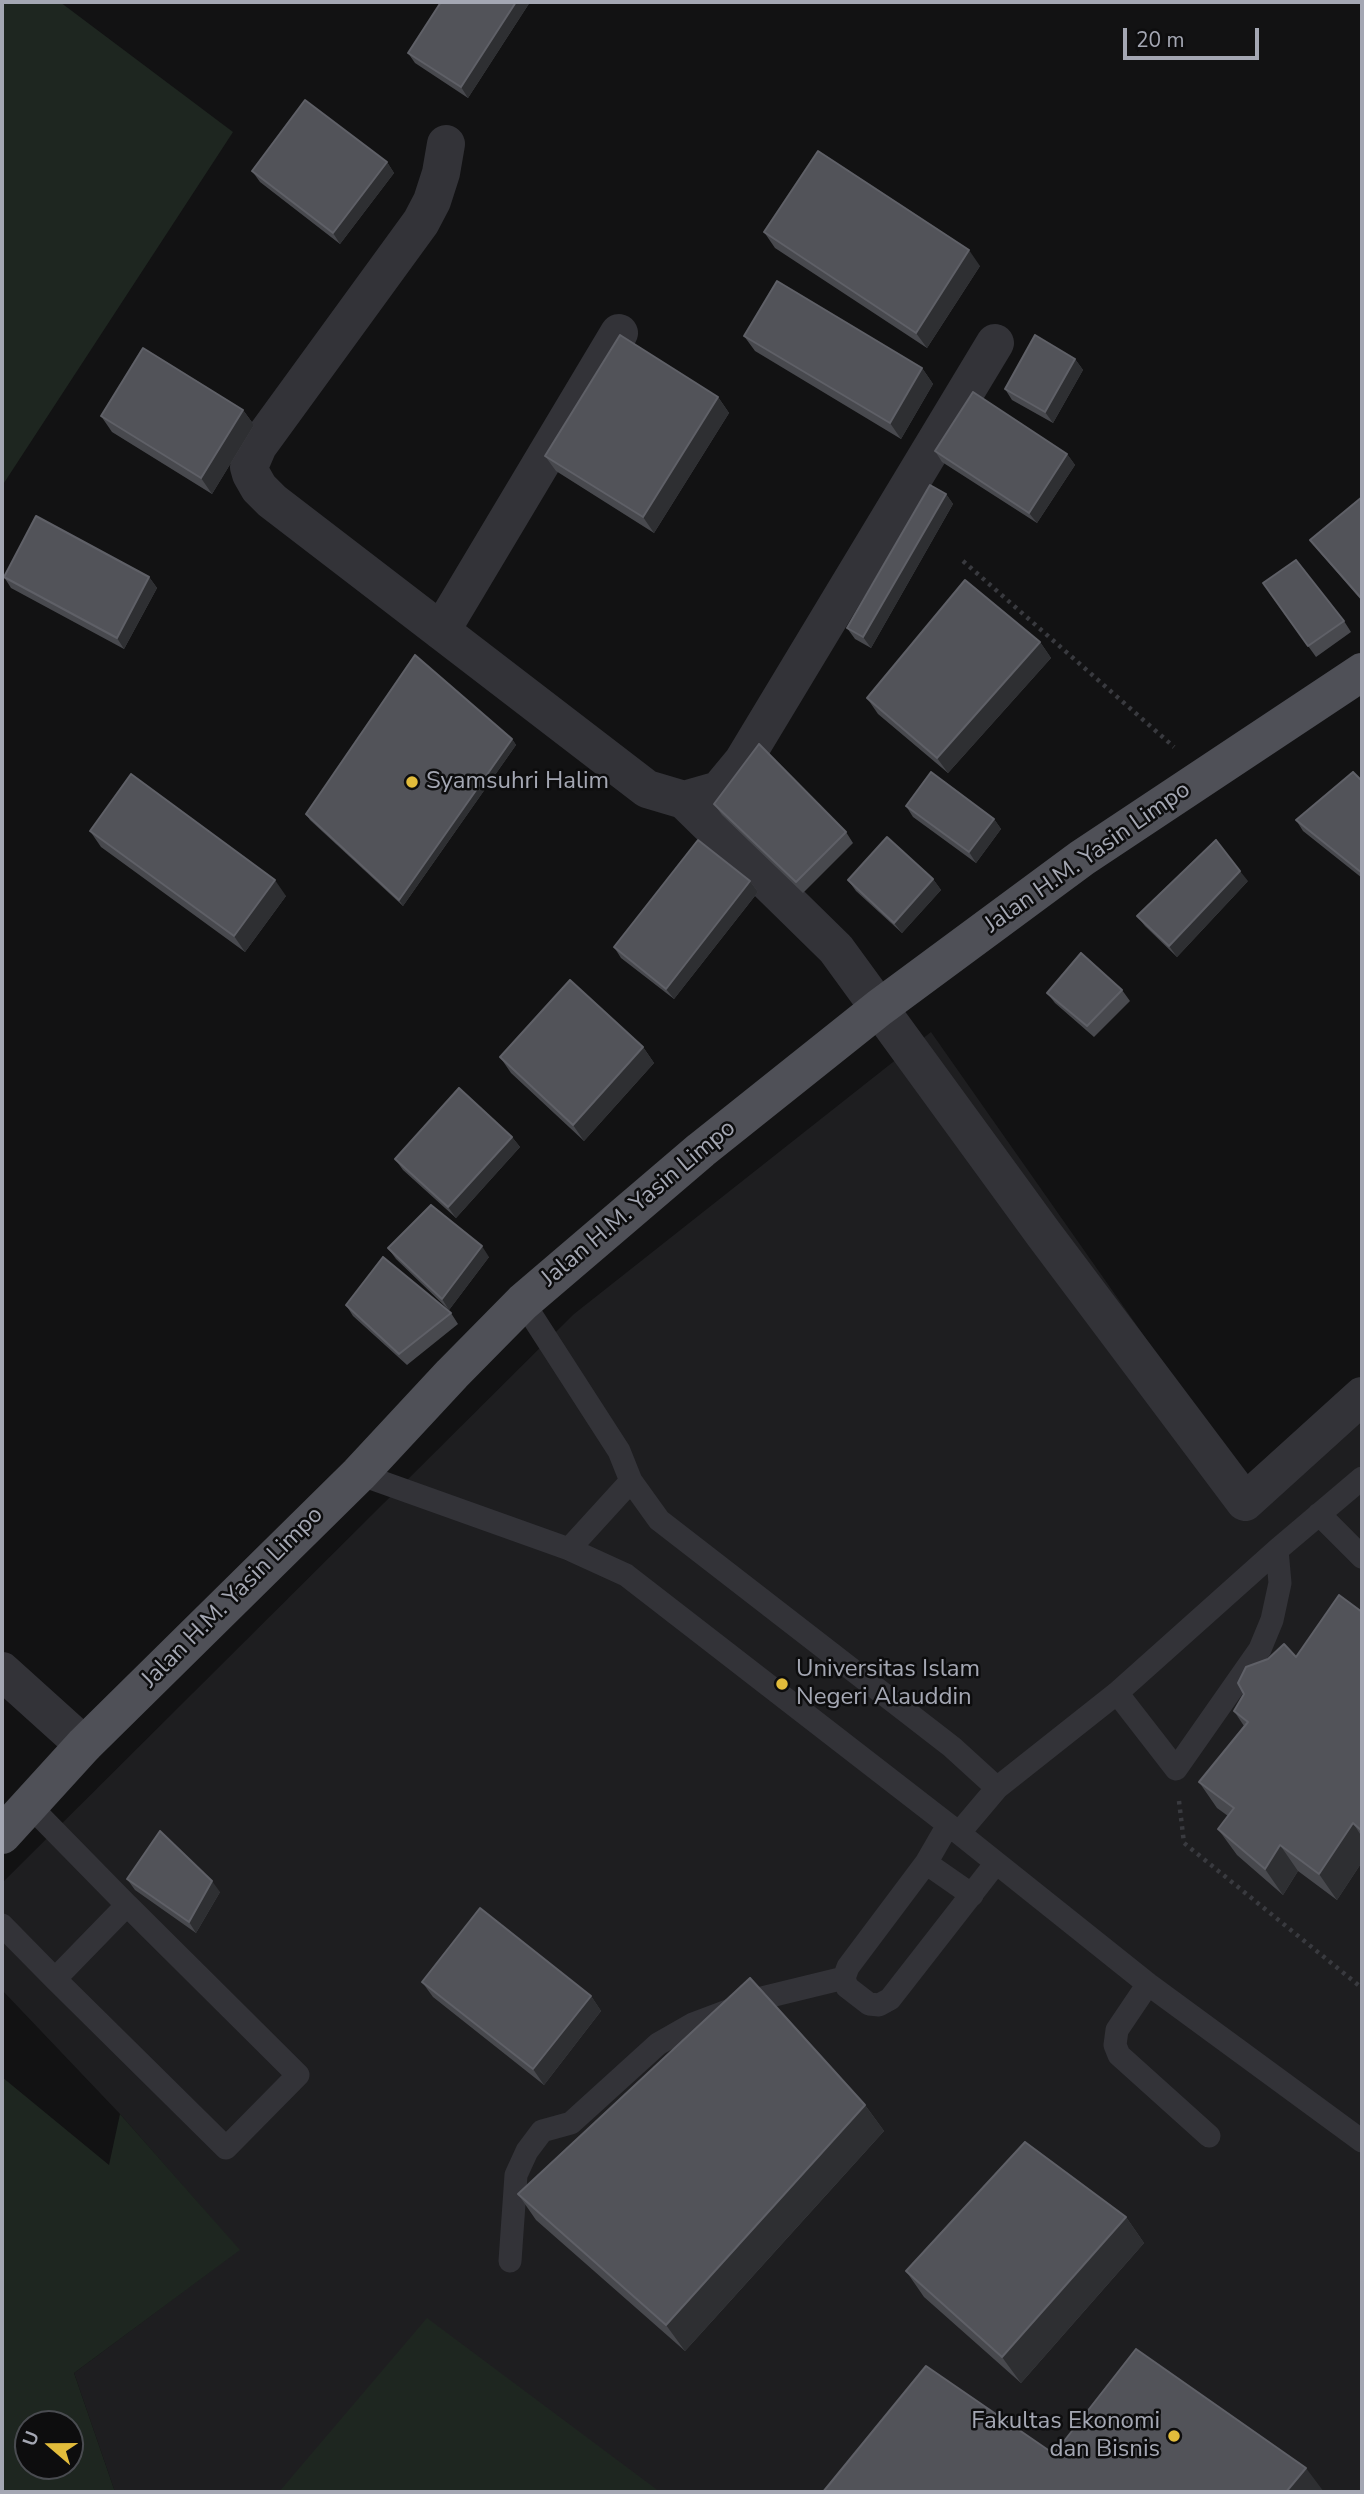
<!DOCTYPE html>
<style>
body{margin:0}
#map{position:relative;width:1364px;height:2494px;overflow:hidden;background:#121213;font-family:"Nunito Sans",sans-serif}
canvas{display:block}
.frame{position:absolute;inset:0;border:4px solid #a4a7b3;pointer-events:none}
.north{position:absolute;left:14px;top:2410px;width:70px;height:70px;box-sizing:border-box;background:#0d0d0e;border:2px solid #494b50;border-radius:50%;rotate:290deg;font-size:19px;font-weight:700;line-height:28px;text-align:center;color:#a4a7b3}
.north::after{content:'';display:block;margin:auto;width:24px;height:32px;background:#e2bc3b;clip-path:polygon(50% 0,100% 100%,50% 72%,0 100%)}
.scale{position:absolute;left:1123px;top:28px;width:136px;height:32px;box-sizing:border-box;border:4px solid #a4a7b3;border-top:0;padding-left:9px;font-size:21px;line-height:24px;white-space:nowrap;color:#a4a7b3;-webkit-text-stroke:5px #0d0d0e;paint-order:stroke}
</style>
<div id="map">
<canvas width="1364" height="2494"></canvas>
<div class="frame"></div>
<div class="north">U</div>
<div class="scale">20 m</div>
</div>
<script>
const ctx = document.querySelector('canvas').getContext('2d');
ctx.lineJoin = 'round';
function fill(path, color) { ctx.fillStyle = color; ctx.fill(path, 'evenodd'); }
const poly = rows => new Path2D(rows.map(r => 'M' + r).join(''));
function trace(path, color, width, dash) { ctx.strokeStyle = color; ctx.lineWidth = width; ctx.lineCap = dash ? 'butt' : 'round'; ctx.setLineDash(dash || []); ctx.stroke(path); }
function write(font, color, halo, rows, align = 'center') {
  ctx.font = font + ' "Nunito Sans",sans-serif'; ctx.lineWidth = 5; ctx.setLineDash([]); ctx.textBaseline = 'middle'; ctx.strokeStyle = halo; ctx.fillStyle = color; for (const [text, x, y, turn = 0] of rows) {
    ctx.save(); ctx.translate(x, y); ctx.rotate((+turn || 0) * Math.PI / 180); ctx.textAlign = isNaN(turn) ? turn : align; if (halo) ctx.strokeText(text, 0, 0); ctx.fillText(text, 0, 0); ctx.restore();
  }
}
fill(poly([
 [931,1032,1248,1484,1362,1377,1362,2492,115,2492,74,2373,239,2250,120,2114,2,1990,2,1883,574,1314]
]), '#1e1e20');
fill(poly([
 [2,2,60,2,233,132,2,486],
 [2,2077,109,2165,120,2114,240,2250,74,2373,115,2492,2,2492],
 [28,2424,70,2424,70,2466,28,2466],
 [427,2318,660,2492,279,2492]
]), '#1e2620');
trace(poly([
 [963,561,1174,747],
 [1179,1801,1184,1843,1362,1988]
]), '#393a3f', 4.5, [3.5, 5]);
trace(poly([
 [523,1302,619,1451,631,1481,659,1520,952,1747,997,1788],
 [359,1474,569,1549,626,1575,959,1833,1148,1984,1362,2141],
 [1319,1514,1362,1557],
 [569,1549,631,1481],
 [1117,1693,1176,1769,1260,1649,1272,1620,1280,1583,1277,1550],
 [29,1805,127,1905],
 [948,1825,926,1863,848,1967,844,1978,847,1987,869,2004,879,2005,890,1999,996,1863],
 [959,1833,997,1788,1117,1693,1277,1550,1362,1478],
 [926,1863,972,1895],
 [2,1925,55,1979,226,2148,298,2075,127,1905,55,1979],
 [1148,1984,1117,2030,1115,2045,1119,2055,1209,2136],
 [510,2261,516,2175,527,2151,542,2131,571,2123,658,2044,693,2024,762,1998,844,1978]
]), '#333338', 23);
trace(poly([
 [446,144,441,173,432,201,421,222,258,446,249,467,251,474,259,488,272,501,647,789,684,800,719,790,743,761,995,343],
 [441,631,619,333],
 [684,800,836,949,1043,1233,1245,1502,1362,1396],
 [2,1671,84,1745]
]), '#333338', 38);
trace(poly([
 [2,1835,84,1745,359,1474,452,1374,523,1302,701,1150,879,1008,1082,858,1362,672]
]), '#4f5057', 38);
fill(poly([
 [441,2,530,2,468,98,415,63,408,53],
 [387,162,394,173,340,244,260,182,252,171],
 [764,232,980,266,927,348,775,248],
 [744,336,922,368,933,384,901,439,755,351],
 [1075,359,1083,370,1053,423,1012,400,1005,389],
 [718,397,729,413,654,533,556,471,545,456],
 [243,410,254,425,212,494,112,432,101,416],
 [935,451,1067,454,1075,465,1037,523,942,462],
 [946,494,953,504,871,648,855,639,847,628],
 [1362,497,1362,601,1318,550,1310,540],
 [4,577,149,577,157,588,124,649,11,588],
 [1263,583,1344,621,1351,632,1316,657],
 [1040,642,1051,658,948,773,878,714,867,698],
 [512,739,516,745,403,906,310,820,306,814],
 [1362,781,1362,878,1303,831,1296,820],
 [714,804,846,832,853,843,803,893,722,815],
 [906,806,994,819,1001,829,976,863,913,817],
 [90,831,286,896,245,952,101,847],
 [933,879,941,890,902,933,856,891,848,880],
 [750,881,758,892,674,999,621,958,614,947],
 [1248,881,1177,957,1145,926,1137,916],
 [1122,990,1130,1001,1094,1037,1055,1003,1047,993],
 [643,1047,654,1063,584,1141,511,1073,500,1057],
 [512,1137,520,1147,456,1218,403,1170,395,1159],
 [388,1248,489,1257,449,1310,396,1259],
 [346,1305,451,1313,458,1324,407,1365,353,1316],
 [1362,1612,1362,1862,1337,1900,1298,1871,1283,1895,1237,1855,1218,1829,1228,1816,1217,1808,1199,1782,1244,1726,1234,1711,1296,1657],
 [127,1879,220,1892,196,1933,135,1890],
 [422,1982,591,1996,601,2011,544,2085,433,1997],
 [865,2105,884,2131,685,2351,536,2220,518,2194],
 [1126,2217,1144,2243,1021,2383,924,2297,906,2271]
]), '#48494e');
fill(poly([
 [516,2,530,2,468,98,461,87],
 [387,162,394,173,340,244,333,233],
 [969,250,980,266,927,348,916,333],
 [1075,359,1083,370,1053,423,1045,412],
 [922,368,933,384,901,439,890,423],
 [718,397,729,413,654,533,643,517],
 [243,410,254,425,212,494,201,478],
 [1067,454,1075,465,1037,523,1029,513],
 [946,494,953,504,871,648,863,637],
 [149,577,157,588,124,649,117,638],
 [1040,642,1051,658,948,773,937,758],
 [512,739,516,745,403,906,399,900],
 [994,819,1001,829,976,863,969,852],
 [1240,871,1248,881,1177,957,1169,946],
 [933,879,941,890,902,933,894,923],
 [275,880,286,896,245,952,234,936],
 [750,881,758,892,674,999,666,989],
 [643,1047,654,1063,584,1141,573,1125],
 [512,1137,520,1147,456,1218,448,1207],
 [482,1246,489,1257,449,1310,442,1299],
 [1353,1823,1362,1837,1362,1862,1337,1900,1319,1874],
 [1280,1845,1298,1871,1283,1895,1265,1869],
 [212,1881,220,1892,196,1933,189,1922],
 [591,1996,601,2011,544,2085,533,2069],
 [865,2105,884,2131,685,2351,666,2325],
 [1126,2217,1144,2243,1021,2383,1002,2357],
 [1306,2468,1324,2492,1286,2492]
]), '#2e2f32');
const building = poly([
 [441,2,516,2,461,87,408,53,441,2],
 [305,100,387,162,333,233,252,171,305,100],
 [818,151,969,250,916,333,764,232,818,151],
 [777,281,922,368,890,423,744,336,777,281],
 [620,335,718,397,643,517,545,456,620,335],
 [1035,335,1075,359,1045,412,1005,389,1035,335],
 [143,348,243,410,201,478,101,416,143,348],
 [973,392,1067,454,1029,513,935,451,973,392],
 [930,485,946,494,863,637,847,628,930,485],
 [1362,497,1362,599,1310,540,1362,497],
 [36,516,149,577,117,638,4,577,36,516],
 [1296,560,1344,621,1308,646,1263,583,1296,560],
 [965,580,1040,642,937,758,867,698,965,580],
 [415,655,512,739,399,900,306,814,415,655],
 [759,744,846,832,796,882,714,804,759,744],
 [931,772,994,819,969,852,906,806,931,772],
 [1353,772,1362,781,1362,873,1296,820,1353,772],
 [131,774,275,880,234,936,90,831,131,774],
 [887,837,933,879,894,923,848,880,887,837],
 [698,840,750,881,666,989,614,947,698,840],
 [1216,840,1240,871,1169,946,1137,916,1216,840],
 [1081,953,1122,990,1087,1026,1047,993,1081,953],
 [570,980,643,1047,573,1125,500,1057,570,980],
 [459,1088,512,1137,448,1207,395,1159,459,1088],
 [431,1205,482,1246,442,1299,388,1248,431,1205],
 [383,1257,451,1313,399,1354,346,1305,383,1257],
 [1339,1595,1362,1612,1362,1831,1353,1823,1319,1874,1280,1845,1265,1869,1218,1829,1234,1808,1199,1782,1248,1722,1234,1711,1244,1694,1238,1683,1246,1667,1268,1659,1284,1644,1296,1657,1339,1595],
 [160,1831,212,1881,189,1922,127,1879,160,1831],
 [480,1908,591,1996,533,2069,422,1982,480,1908],
 [750,1978,865,2105,666,2325,518,2194,750,1978],
 [1025,2142,1126,2217,1002,2357,906,2271,1025,2142],
 [1136,2349,1306,2468,1286,2492,823,2492,926,2366,1054,2454,1136,2349]
]);
fill(building, '#525359');
trace(building, '#5f6067', 2);
for (const [x, y, r, color] of [
 [412,782,7,"#e2bc3b"],
 [782,1684,7,"#e2bc3b"],
 [1174,2436,7,"#e2bc3b"]
]) { const dot = new Path2D(); dot.arc(x, y, r, 0, 2 * Math.PI); ctx.fillStyle = color; ctx.fill(dot); trace(dot, '#0d0d0e', 2.5); }
write('24px', '#a4a7b3', '#0d0d0e', [
 ["Syamsuhri Halim",426,782],
 ["Universitas Islam",796,1670],
 ["Negeri Alauddin",796,1698],
 ["Fakultas Ekonomi",1160,2422,"right"],
 ["dan Bisnis",1160,2450,"right"]
], 'left');
write('24px', '#a4a7b3', '#0d0d0e', [
 ["Jalan H.M. Yasin Limpo",1088,858,-35],
 ["Jalan H.M. Yasin Limpo",639,1204,-40],
 ["Jalan H.M. Yasin Limpo",233,1598,-45]
]);
</script>
